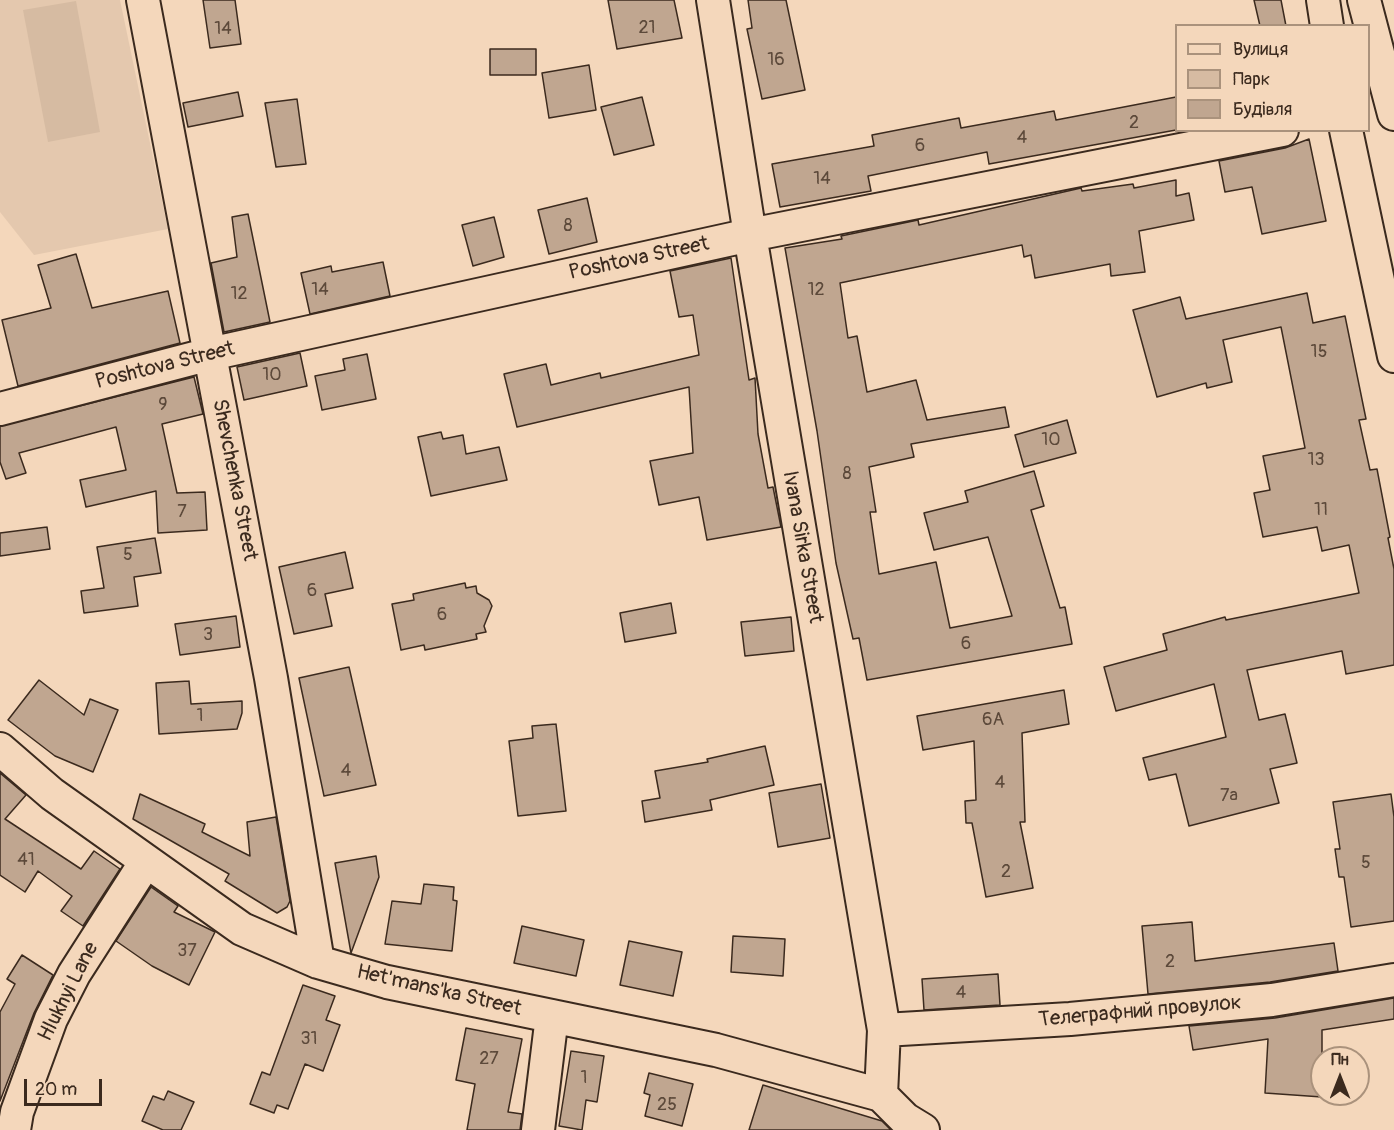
<!DOCTYPE html>
<meta charset="utf-8">
<style>
body{margin:0}
#map{position:relative;width:1394px;height:1130px;overflow:hidden;background:#f4d7bb;font-family:Pangolin,sans-serif}
canvas{display:block}
.legend{position:absolute;left:1175px;top:24px;width:195px;height:108px;box-sizing:border-box;background:#f4d7bb;border:2px solid #aa927c;margin:0;padding:8px 10px;list-style:none;font-size:18px;color:#3b2a1e}
.legend li{display:flex;align-items:center;gap:12px;height:30px}
.legend b{width:30px;border:2px solid #aa927c}
.north{position:absolute;left:1310px;top:1046px;width:60px;height:60px;box-sizing:border-box;background:#f4d7bb;border:2px solid #aa927c;border-radius:50%;rotate:0deg;font-size:16px;font-weight:700;line-height:24px;text-align:center;color:#3b2a1e}
.north::after{content:'';display:block;margin:auto;width:21px;height:27px;background:#3b2a1e;clip-path:polygon(50% 0,100% 100%,50% 72%,0 100%)}
.scale{position:absolute;left:24px;top:1079px;width:78px;height:27px;box-sizing:border-box;border:3px solid #3b2a1e;border-top:0;padding-left:8px;font-size:18px;line-height:21px;white-space:nowrap;color:#3b2a1e;-webkit-text-stroke:4px #f4d7bb;paint-order:stroke}
</style>
<div id="map">
<canvas width="1394" height="1130"></canvas>
<ul class="legend">
<li><b style="height:8px;background:#f4d7bb"></b>Вулиця</li>
<li><b style="height:16px;background:#d6bba2"></b>Парк</li>
<li><b style="height:16px;background:#c0a690"></b>Будівля</li>
</ul>
<div class="north">Пн</div>
<div class="scale">20 m</div>
</div>
<script>
const ctx = document.querySelector('canvas').getContext('2d');
ctx.lineJoin = 'round';
function fill(path, color) { ctx.fillStyle = color; ctx.fill(path, 'evenodd'); }
const poly = rows => new Path2D(rows.map(r => 'M' + r).join(''));
function trace(path, color, width, dash) { ctx.strokeStyle = color; ctx.lineWidth = width; ctx.lineCap = dash ? 'butt' : 'round'; ctx.setLineDash(dash || []); ctx.stroke(path); }
function write(font, color, halo, rows, align = 'center') {
  ctx.font = font + ' Pangolin,sans-serif'; ctx.lineWidth = 5; ctx.setLineDash([]); ctx.textBaseline = 'middle'; ctx.strokeStyle = halo; ctx.fillStyle = color; for (const [text, x, y, turn = 0] of rows) {
    ctx.save(); ctx.translate(x, y); ctx.rotate((+turn || 0) * Math.PI / 180); ctx.textAlign = isNaN(turn) ? turn : align; if (halo) ctx.strokeText(text, 0, 0); ctx.fillText(text, 0, 0); ctx.restore();
  }
}
fill(poly([
 [0,0,120,0,168,229,34,255,0,212]
]), '#e4c8ae');
fill(poly([
 [76,1,100,132,48,142,23,10]
]), '#d6bba2');
const building = poly([
 [203,0,235,0,241,44,210,48,203,0],
 [608,0,674,0,682,38,617,49,608,0],
 [748,0,786,0,805,90,762,99,747,29,752,28,748,0],
 [1254,0,1281,0,1286,26,1260,26,1254,0],
 [490,49,536,49,536,75,490,75,490,49],
 [589,65,596,110,549,118,542,73,589,65],
 [238,92,243,116,188,127,183,103,238,92],
 [642,97,654,145,614,155,601,107,642,97],
 [1176,97,1176,130,989,164,987,152,868,176,871,191,780,207,772,164,874,146,872,135,959,118,961,128,1054,111,1056,120,1176,97],
 [297,99,306,164,276,167,265,103,297,99],
 [1309,139,1326,221,1262,234,1252,187,1225,192,1219,161,1285,148,1309,139],
 [1176,180,1176,196,1189,193,1194,220,1139,231,1145,272,1111,276,1110,264,1035,278,1031,255,1024,257,1022,245,840,283,848,338,857,336,867,392,916,380,927,420,1005,407,1009,427,911,444,914,457,869,467,876,512,870,512,879,574,936,562,950,628,1012,616,988,537,934,550,924,513,968,502,965,491,1034,471,1044,506,1031,510,1060,608,1065,607,1072,644,867,680,859,638,853,639,836,563,817,431,785,248,842,239,841,236,918,220,919,225,1081,188,1082,191,1133,184,1134,188,1176,180],
 [587,198,597,242,549,254,538,210,587,198],
 [248,214,270,322,224,332,211,263,237,257,232,217,248,214],
 [494,217,504,257,473,266,462,225,494,217],
 [76,254,92,308,168,291,180,343,18,386,2,320,51,308,38,265,76,254],
 [731,258,749,380,755,378,758,434,768,488,773,487,781,527,707,540,699,497,659,505,650,461,693,453,689,387,517,427,504,374,546,364,551,385,600,373,601,378,699,355,693,315,679,317,670,271,731,258],
 [383,262,390,296,310,314,301,273,331,266,332,272,383,262],
 [1307,293,1313,323,1345,316,1366,419,1359,420,1370,470,1377,469,1390,537,1388,538,1394,569,1394,665,1346,674,1342,651,1247,670,1259,720,1285,714,1297,763,1270,769,1279,803,1189,826,1176,774,1149,780,1143,758,1226,737,1214,684,1116,711,1104,667,1167,650,1163,634,1225,617,1226,620,1359,593,1349,545,1322,551,1317,527,1263,537,1254,493,1270,490,1263,456,1305,448,1281,327,1223,340,1232,382,1207,388,1206,383,1157,397,1133,310,1180,297,1186,319,1307,293],
 [300,353,307,386,244,400,237,367,300,353],
 [367,354,376,399,322,410,315,376,345,370,343,359,367,354],
 [194,377,203,414,162,424,177,493,205,492,207,530,158,533,156,491,86,507,80,480,126,470,116,427,19,453,26,473,6,479,0,462,0,426,194,377],
 [1067,420,1076,453,1024,467,1015,435,1067,420],
 [441,432,443,439,463,435,466,454,499,447,507,480,431,496,418,437,441,432],
 [47,527,50,549,0,556,0,533,47,527],
 [155,538,161,573,134,577,138,606,84,613,81,591,104,588,97,547,155,538],
 [345,552,353,588,325,594,332,626,294,634,279,567,345,552],
 [465,583,466,588,476,586,477,593,489,600,492,606,484,626,486,632,476,634,477,639,425,650,424,645,401,650,392,604,414,600,413,594,465,583],
 [671,603,676,633,625,642,620,613,671,603],
 [236,616,240,647,180,655,175,624,236,616],
 [791,617,794,651,745,656,741,622,791,617],
 [349,667,376,785,324,796,299,678,349,667],
 [39,680,84,715,90,699,118,710,93,772,55,756,8,720,39,680],
 [189,681,191,704,242,701,242,713,237,729,159,734,156,683,189,681],
 [1064,690,1069,724,1022,733,1025,822,1020,822,1033,888,986,897,972,823,966,823,965,801,976,800,974,741,923,750,917,716,1064,690],
 [556,724,566,811,518,816,509,741,533,738,532,726,556,724],
 [765,746,774,785,710,800,712,810,645,822,642,801,660,798,655,771,708,762,707,759,765,746],
 [0,773,26,795,5,819,81,869,94,851,120,869,83,926,61,911,72,896,38,871,25,892,0,875,0,773],
 [821,784,830,838,778,847,769,793,821,784],
 [140,794,205,824,202,832,250,856,247,822,276,817,290,901,287,907,277,913,225,881,229,874,133,819,140,794],
 [1391,794,1394,817,1394,921,1351,927,1344,877,1339,877,1335,849,1340,849,1333,802,1391,794],
 [376,856,379,877,351,953,335,863,376,856],
 [424,884,454,887,453,900,457,901,452,951,385,944,392,901,421,904,424,884],
 [151,887,178,906,174,912,215,932,189,985,152,966,116,941,151,887],
 [1192,922,1195,961,1334,943,1338,971,1270,982,1148,994,1142,926,1192,922],
 [522,926,584,940,576,976,514,963,522,926],
 [733,936,785,939,783,976,731,972,733,936],
 [629,941,682,952,673,996,620,985,629,941],
 [22,955,53,975,34,1013,0,1101,0,1012,15,984,7,979,22,955],
 [998,974,1000,1005,924,1010,922,979,998,974],
 [303,985,335,996,326,1020,340,1025,323,1071,305,1064,288,1109,277,1105,274,1113,250,1104,262,1072,270,1075,303,985],
 [1394,998,1394,1019,1322,1030,1322,1097,1265,1093,1268,1039,1193,1050,1189,1026,1275,1018,1394,998],
 [466,1028,522,1039,508,1112,522,1114,520,1130,467,1130,475,1084,456,1080,466,1028],
 [571,1051,604,1056,597,1102,586,1100,582,1130,559,1126,571,1051],
 [649,1073,693,1084,682,1126,645,1116,650,1095,644,1093,649,1073],
 [763,1085,882,1121,891,1130,749,1130,763,1085],
 [168,1091,194,1102,181,1130,163,1130,142,1121,153,1096,164,1100,168,1091]
]);
fill(building, '#c0a690');
trace(building, '#3b2a1e', 1.5);
const minor = poly([
 [143,0,271,678,318,962],
 [713,0,750,235,884,1030,881,1095],
 [1323,0,1327,26],
 [1364,0,1394,114],
 [1346,130,1394,356],
 [0,409,210,354,750,235,1282,130],
 [0,749,52,794,242,929,318,962,387,982,716,1050,881,1095,905,1119,923,1130],
 [884,1030,1070,1019,1272,1000,1394,980],
 [14,1130,17,1112,51,1019,74,974,145,863],
 [538,1130,552,1016]
]);
trace(minor, '#3b2a1e', 36);
trace(minor, '#f4d7bb', 32);
write('18px', '#5c493a', null, [
 ["21",647,28],
 ["14",223,29],
 ["16",776,60],
 ["2",1134,123],
 ["4",1022,138],
 ["6",920,146],
 ["14",822,179],
 ["8",568,226],
 ["14",320,290],
 ["12",816,290],
 ["12",239,294],
 ["15",1319,352],
 ["10",272,375],
 ["9",163,405],
 ["10",1051,440],
 ["13",1316,460],
 ["8",847,474],
 ["11",1321,510],
 ["7",182,512],
 ["5",128,555],
 ["6",312,591],
 ["6",442,615],
 ["3",208,635],
 ["6",966,644],
 ["1",200,716],
 ["6А",993,720],
 ["4",346,771],
 ["4",1000,783],
 ["7а",1229,796],
 ["41",26,860],
 ["5",1366,863],
 ["2",1006,872],
 ["37",187,951],
 ["2",1170,962],
 ["4",961,993],
 ["31",309,1039],
 ["27",489,1059],
 ["1",584,1078],
 ["25",667,1105]
]);
write('21px', '#3b2a1e', '#f4d7bb', [
 ["Poshtova Street",639,259,-12],
 ["Poshtova Street",165,366,-14],
 ["Shevchenka Street",234,480,79],
 ["Ivana Sirka Street",802,547,80],
 ["Het'mans'ka Street",439,991,13],
 ["Hlukhyi Lane",69,992,-63],
 ["Телеграфний провулок",1140,1012,-5]
]);
</script>
